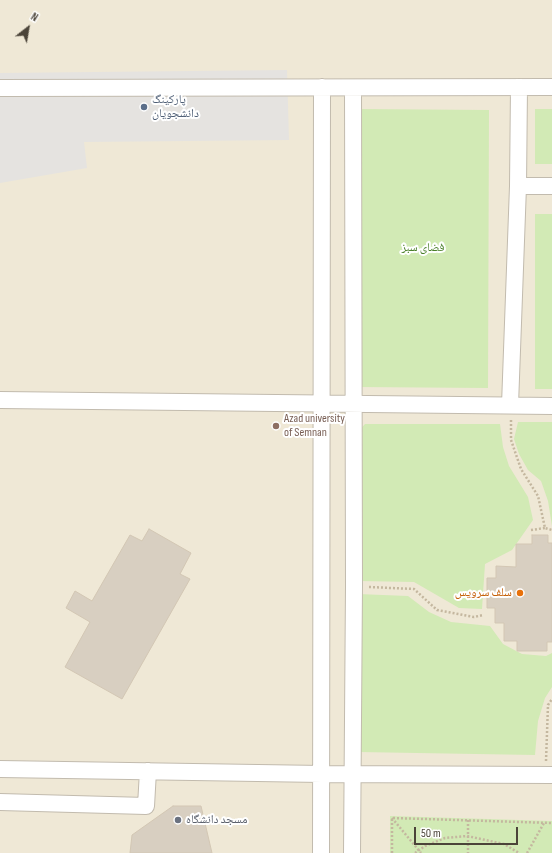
<!DOCTYPE html>
<meta charset="utf-8">
<style>
body{margin:0}
#map{position:relative;width:552px;height:853px;overflow:hidden;background:#f6f3ec;font-family:"Sofia Sans Condensed",sans-serif}
canvas{display:block}
.north{position:absolute;left:8px;top:8px;width:40px;height:40px;-webkit-text-stroke:3px #fff;paint-order:stroke;rotate:31deg;font-size:11px;font-weight:700;line-height:16px;text-align:center;color:#4b4439}
.north::after{content:'';display:block;margin:auto;width:14px;height:18px;background:#4b4439;clip-path:polygon(50% 0,100% 100%,50% 72%,0 100%)}
.scale{position:absolute;left:414px;top:827px;width:104px;height:18px;box-sizing:border-box;border:2px solid #4b4439;border-top:0;padding-left:5px;font-size:12px;line-height:14px;white-space:nowrap;color:#4b4439;-webkit-text-stroke:3px #fff;paint-order:stroke}
</style>
<div id="map">
<canvas width="552" height="853"></canvas>
<div class="north">N</div>
<div class="scale">50 m</div>
</div>
<script>
const ctx = document.querySelector('canvas').getContext('2d');
ctx.lineJoin = 'round';
function fill(path, color) { ctx.fillStyle = color; ctx.fill(path, 'evenodd'); }
const poly = rows => new Path2D(rows.map(r => 'M' + r).join(''));
function trace(path, color, width, dash) { ctx.strokeStyle = color; ctx.lineWidth = width; ctx.lineCap = dash ? 'butt' : 'round'; ctx.setLineDash(dash || []); ctx.stroke(path); }
function write(font, color, halo, rows, align = 'center') {
  ctx.font = font + ' "Sofia Sans Condensed","Noto Naskh Arabic",sans-serif'; ctx.lineWidth = 4; ctx.setLineDash([]); ctx.textBaseline = 'middle'; ctx.strokeStyle = halo; ctx.fillStyle = color; for (const [text, x, y, turn = 0] of rows) {
    ctx.save(); ctx.translate(x, y); ctx.rotate((+turn || 0) * Math.PI / 180); ctx.textAlign = isNaN(turn) ? turn : align; if (halo) ctx.strokeText(text, 0, 0); ctx.fillText(text, 0, 0); ctx.restore();
  }
}
fill(poly([
 [0,0,552,0,552,853,0,853]
]), '#efe8d6');
fill(poly([
 [358,109,489,110,488,388,357,387],
 [535,109,552,109,552,164,535,164],
 [535,214,552,214,552,389,535,389],
 [518,422,552,422,552,526,548,501,541,481,528,470,519,454,514,439],
 [365,424,500,424,503,447,509,466,528,497,533,520,512,550,485,564,482,609,459,608,414,582,359,581,357,433],
 [358,594,408,596,429,612,451,622,490,626,503,644,522,654,546,656,552,653,552,687,545,698,538,721,535,755,358,752],
 [390,816,552,821,552,853,390,853]
]), '#d2eab5');
fill(poly([
 [287,70,289,140,84,142,87,168,0,183,0,73]
]), '#e5e3e0');
const building = poly([
 [149,529,191,553,180,574,190,579,122,699,65,667,90,622,66,608,75,591,92,601,130,535,142,541,149,529],
 [532,535,548,535,548,543,552,543,552,642,547,642,547,651,517,651,517,641,504,641,504,623,495,623,495,608,487,608,487,578,496,578,496,566,516,567,516,544,532,544,532,535],
 [173,806,201,806,212,853,130,853,132,835,173,806]
]);
fill(building, '#d8cfc1');
trace(building, '#d3c7b4', 1);
const minor = poly([
 [0,88,552,87],
 [518,186,552,186],
 [0,400,552,406],
 [510,405,518,186,519,87],
 [0,769,322,774,552,775],
 [0,802,146,806,148,771],
 [321,853,322,87],
 [352,853,354,586,353,88]
]);
trace(minor, '#c2bbae', 18);
trace(poly([
 [511,420,511,440,521,469,538,496,545,528,552,530],
 [531,530,545,528],
 [369,587,414,589,437,610,474,617,483,615],
 [546,761,548,705,552,699],
 [392,818,421,853],
 [468,820,468,853],
 [392,853,392,818,552,823],
 [415,853,425,846,445,838,467,836,504,844,519,853],
 [527,853,544,823]
]), '#c4b79f', 2.5, [2, 2]);
trace(minor, '#fff', 16);
for (const [x, y, r, color] of [
 [144,107,4,"#5c6f8a"],
 [276,426,4,"#8d6e63"],
 [520,593,4,"#e8710a"],
 [178,820,4,"#6b7280"]
]) { const dot = new Path2D(); dot.arc(x, y, r, 0, 2 * Math.PI); ctx.fillStyle = color; ctx.fill(dot); trace(dot, '#fff', 1.5); }
write('12px', '#4e5e75', '#fff', [
 ["پارکینگ",152,100],
 ["دانشجویان",152,114]
], 'left');
write('12px', '#4a7f2a', '#fff', [
 ["فضای سبز",423,248]
]);
write('12px', '#785e54', '#fff', [
 ["Azad university",284,419],
 ["of Semnan",284,433]
], 'left');
write('12px', '#c56008', '#fff', [
 ["سلف سرویس",512,593]
], 'right');
write('12px', '#5b616d', '#fff', [
 ["مسجد دانشگاه",186,820]
], 'left');
</script>
